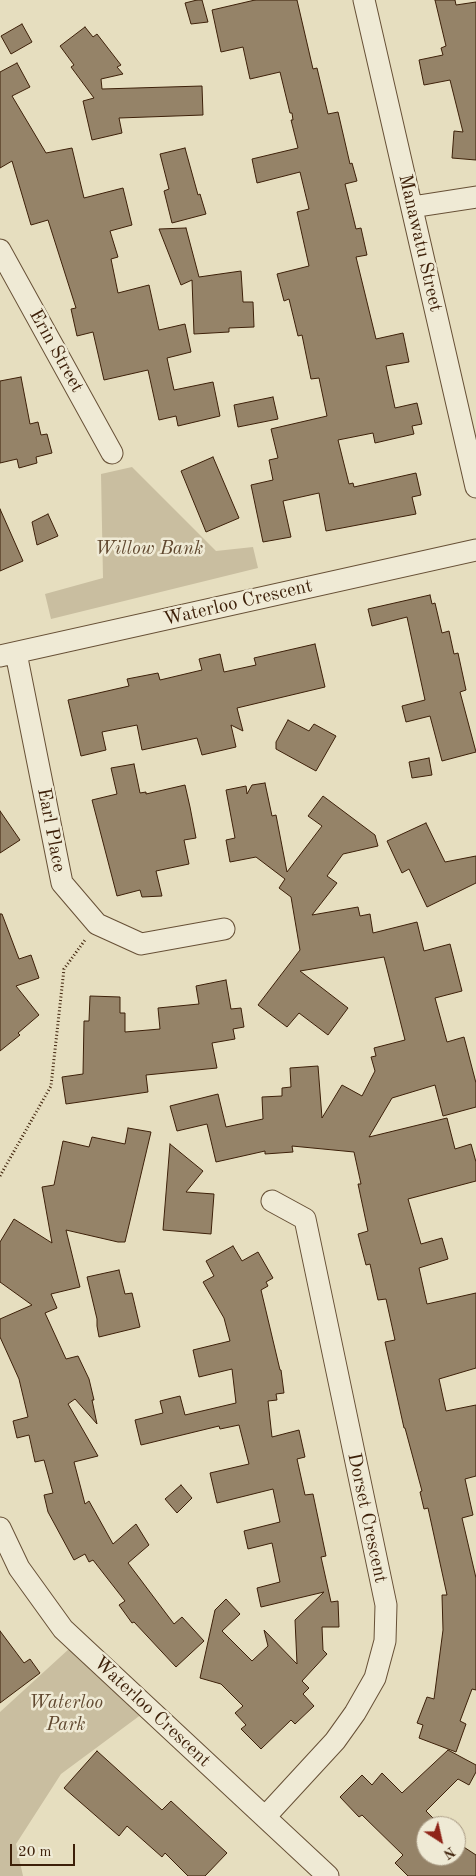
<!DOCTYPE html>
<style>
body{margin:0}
#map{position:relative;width:476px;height:1876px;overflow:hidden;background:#e6debf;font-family:"Old Standard TT",serif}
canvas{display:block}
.north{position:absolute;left:416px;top:1816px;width:50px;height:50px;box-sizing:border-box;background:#efead5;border:1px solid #a89983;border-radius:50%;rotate:145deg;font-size:14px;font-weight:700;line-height:20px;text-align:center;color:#3d2009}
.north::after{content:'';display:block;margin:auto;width:18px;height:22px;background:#8f2418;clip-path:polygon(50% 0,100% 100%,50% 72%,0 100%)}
.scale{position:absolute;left:10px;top:1844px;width:65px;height:22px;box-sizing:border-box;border:2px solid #3d2009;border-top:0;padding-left:6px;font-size:15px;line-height:18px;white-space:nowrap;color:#3d2009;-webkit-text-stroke:4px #efead5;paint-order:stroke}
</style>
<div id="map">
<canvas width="476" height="1876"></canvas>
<div class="north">N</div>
<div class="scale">20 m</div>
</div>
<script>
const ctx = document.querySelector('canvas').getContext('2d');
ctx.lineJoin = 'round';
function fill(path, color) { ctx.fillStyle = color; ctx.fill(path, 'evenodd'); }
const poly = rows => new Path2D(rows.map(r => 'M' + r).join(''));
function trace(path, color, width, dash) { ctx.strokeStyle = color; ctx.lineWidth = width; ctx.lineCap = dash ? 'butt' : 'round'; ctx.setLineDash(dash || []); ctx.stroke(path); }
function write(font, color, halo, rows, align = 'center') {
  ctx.font = font + ' "Old Standard TT",serif'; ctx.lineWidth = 5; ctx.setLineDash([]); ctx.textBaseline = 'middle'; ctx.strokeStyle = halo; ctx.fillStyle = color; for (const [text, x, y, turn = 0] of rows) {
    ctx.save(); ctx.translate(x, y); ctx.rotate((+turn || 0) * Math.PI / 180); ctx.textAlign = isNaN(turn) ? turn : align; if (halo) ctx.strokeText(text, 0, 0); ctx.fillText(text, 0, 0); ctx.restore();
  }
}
fill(poly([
 [132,467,216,551,253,547,258,568,51,619,45,594,103,578,101,474],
 [70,1648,142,1714,61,1774,16,1844,23,1876,0,1876,0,1712]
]), '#c9bea0');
const building = poly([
 [197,0,202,0,208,22,191,24,185,3,197,0],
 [255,0,297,0,313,69,317,68,328,114,338,112,350,164,352,163,357,181,345,184,356,229,361,228,367,255,356,257,376,339,403,333,409,362,386,366,395,408,417,403,422,424,412,426,414,434,375,443,373,433,338,440,349,484,353,483,354,487,416,473,421,495,412,497,416,514,326,531,319,493,283,501,291,537,263,542,251,485,273,480,269,460,278,458,271,429,327,416,319,378,311,379,302,335,298,336,289,299,284,301,277,274,309,266,297,212,309,209,300,172,257,183,252,159,298,148,291,120,293,120,292,113,290,113,280,72,250,79,243,47,221,52,212,10,255,0],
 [435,0,455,0,456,5,476,2,476,160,452,158,454,131,463,132,450,80,424,85,419,60,443,55,441,48,446,46,435,0],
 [22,24,32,42,11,54,1,36,22,24],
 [85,27,93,37,97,34,121,65,117,67,123,74,101,79,102,89,202,86,203,115,119,118,122,133,92,140,83,101,94,98,71,67,74,65,60,46,85,27],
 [17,63,30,87,12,96,46,153,72,148,84,198,123,188,132,225,110,231,118,257,111,259,118,293,149,285,159,330,185,324,191,352,167,358,174,390,213,382,220,416,178,426,176,416,159,420,148,370,104,380,93,332,77,336,71,309,76,308,48,220,31,225,12,161,0,168,0,72,17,63],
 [185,148,198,195,200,194,206,214,172,223,164,191,169,189,160,154,185,148],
 [186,228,199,277,241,271,243,302,253,302,254,327,229,328,229,332,194,334,192,280,181,285,159,229,186,228],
 [21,377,30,424,38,422,41,435,47,434,52,453,36,457,37,463,19,468,17,459,0,463,0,381,21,377],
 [273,397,278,419,238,427,234,405,273,397],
 [213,457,239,518,206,532,181,471,213,457],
 [0,509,23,561,0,571,0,509],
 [48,514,58,536,37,545,32,522,48,514],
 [430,595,432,604,435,603,442,633,449,631,454,654,458,653,466,690,460,692,476,752,442,761,430,716,406,722,402,706,425,700,407,617,372,626,368,609,430,595],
 [315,644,325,687,237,708,243,731,231,725,236,747,202,755,197,738,142,750,137,725,102,732,106,750,81,756,68,700,129,686,127,679,158,673,160,680,202,670,199,659,220,654,224,672,256,665,254,658,315,644],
 [288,720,309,731,314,724,336,736,316,771,276,749,276,742,288,720],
 [429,758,432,775,412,778,409,762,429,758],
 [134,764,140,793,146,792,146,794,185,785,190,807,196,838,184,840,189,864,156,871,162,896,142,897,140,890,117,896,92,800,117,794,111,768,134,764],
 [265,783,272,816,276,815,287,872,322,826,308,816,323,796,375,835,378,846,343,854,327,876,337,883,312,915,358,907,360,916,370,914,373,933,417,922,424,951,450,944,462,991,435,998,447,1042,464,1037,476,1083,476,1107,443,1116,435,1085,392,1098,369,1137,447,1118,455,1149,471,1144,476,1162,476,1181,408,1199,421,1244,442,1238,448,1259,419,1268,427,1304,476,1293,476,1368,439,1379,446,1411,476,1405,476,1476,465,1479,473,1515,462,1518,476,1578,476,1690,472,1689,460,1721,466,1724,456,1752,419,1738,423,1725,417,1723,427,1697,434,1699,443,1630,442,1595,447,1595,428,1508,424,1509,420,1492,422,1491,405,1428,404,1428,385,1342,395,1340,386,1299,378,1300,370,1264,366,1265,358,1234,368,1231,358,1184,361,1184,354,1152,292,1146,293,1152,265,1154,265,1151,216,1162,207,1124,177,1131,170,1106,218,1094,226,1127,263,1119,262,1097,282,1096,282,1088,291,1087,290,1068,318,1066,322,1118,342,1085,362,1096,375,1071,371,1057,376,1056,374,1048,405,1040,384,957,300,971,348,1008,328,1035,299,1013,287,1027,258,1005,300,950,291,897,279,888,285,879,256,857,230,862,226,840,235,838,226,790,246,786,247,794,252,785,265,783],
 [0,811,20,840,0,853,0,811],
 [426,823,445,862,476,856,476,883,427,907,409,869,402,873,387,841,426,823],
 [0,914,2,914,19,959,31,955,39,978,16,986,39,1015,18,1033,20,1035,0,1051,0,914],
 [226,980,231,1009,241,1008,244,1027,233,1029,235,1039,212,1043,217,1068,146,1075,148,1092,66,1104,62,1077,83,1074,84,1021,89,1021,90,996,120,997,120,1013,125,1013,125,1032,160,1029,158,1008,199,1004,196,986,226,980],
 [128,1128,151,1132,125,1242,118,1242,66,1230,80,1287,51,1294,57,1308,45,1313,66,1359,78,1356,89,1379,94,1400,92,1400,97,1424,75,1399,68,1404,98,1456,74,1462,85,1504,89,1501,113,1544,136,1524,149,1545,128,1563,174,1624,182,1617,204,1641,176,1667,134,1622,132,1623,119,1605,125,1601,93,1560,89,1562,85,1554,74,1560,48,1512,44,1495,53,1493,44,1460,35,1462,29,1435,17,1438,13,1421,28,1417,19,1379,0,1337,0,1319,32,1305,0,1282,0,1242,14,1219,52,1243,42,1187,54,1185,63,1141,89,1147,92,1137,125,1144,128,1128],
 [170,1144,203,1171,186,1192,214,1194,211,1234,163,1230,170,1144],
 [233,1246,242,1261,258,1252,273,1278,266,1282,268,1286,261,1290,280,1370,281,1370,284,1393,276,1394,277,1400,268,1401,272,1437,299,1430,305,1457,297,1459,305,1495,313,1494,326,1556,321,1557,331,1602,338,1601,339,1627,322,1627,323,1650,327,1654,302,1681,309,1688,303,1694,314,1706,295,1724,291,1720,261,1749,241,1729,246,1725,235,1713,243,1706,221,1684,200,1678,215,1610,226,1599,240,1614,222,1631,252,1661,268,1646,264,1630,297,1664,295,1620,324,1592,261,1607,257,1588,280,1582,272,1543,248,1549,244,1531,280,1522,273,1489,217,1503,210,1473,249,1464,239,1425,220,1429,219,1426,141,1445,135,1420,163,1413,160,1401,180,1396,185,1415,236,1403,232,1369,199,1377,193,1350,230,1341,224,1318,203,1282,214,1276,206,1261,233,1246],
 [119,1270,125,1294,132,1293,140,1327,99,1337,97,1326,97,1319,87,1277,119,1270],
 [181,1485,192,1498,177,1513,165,1499,181,1485],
 [0,1631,24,1663,30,1659,40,1673,0,1703,0,1631],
 [448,1750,476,1765,476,1772,469,1785,458,1779,426,1811,441,1826,426,1826,426,1856,456,1856,456,1842,476,1855,476,1876,408,1876,395,1863,403,1855,362,1815,359,1817,340,1797,362,1775,372,1785,382,1773,402,1793,448,1750],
 [97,1751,162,1810,171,1801,227,1853,205,1876,188,1876,165,1853,162,1857,127,1826,119,1836,64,1788,97,1751]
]);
fill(building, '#958368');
trace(building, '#3d2009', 1);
const minor = poly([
 [364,0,476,487],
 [412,207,476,197],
 [0,250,112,453],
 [16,653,62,883,97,924,141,944,224,929],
 [0,656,476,550],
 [0,1528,19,1568,63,1629,328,1876],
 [265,1817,335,1741,355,1713,375,1678,385,1641,386,1605,305,1219,272,1201]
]);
trace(minor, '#675036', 23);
trace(poly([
 [0,1176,51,1086,64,969,85,940]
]), '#3d2009', 3, [1, 2.5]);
trace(minor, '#efead5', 21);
write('19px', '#3d2009', '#efead5', [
 ["Manawatu Street",420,243,77],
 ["Erin Street",56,351,61],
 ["Waterloo Crescent",238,603,-13],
 ["Earl Place",51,830,79],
 ["Dorset Crescent",367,1518,78],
 ["Waterloo Crescent",152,1712,43]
]);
write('italic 19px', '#60482f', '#efead5', [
 ["Willow Bank",149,549],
 ["Waterloo",66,1703],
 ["Park",66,1725]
]);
</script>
